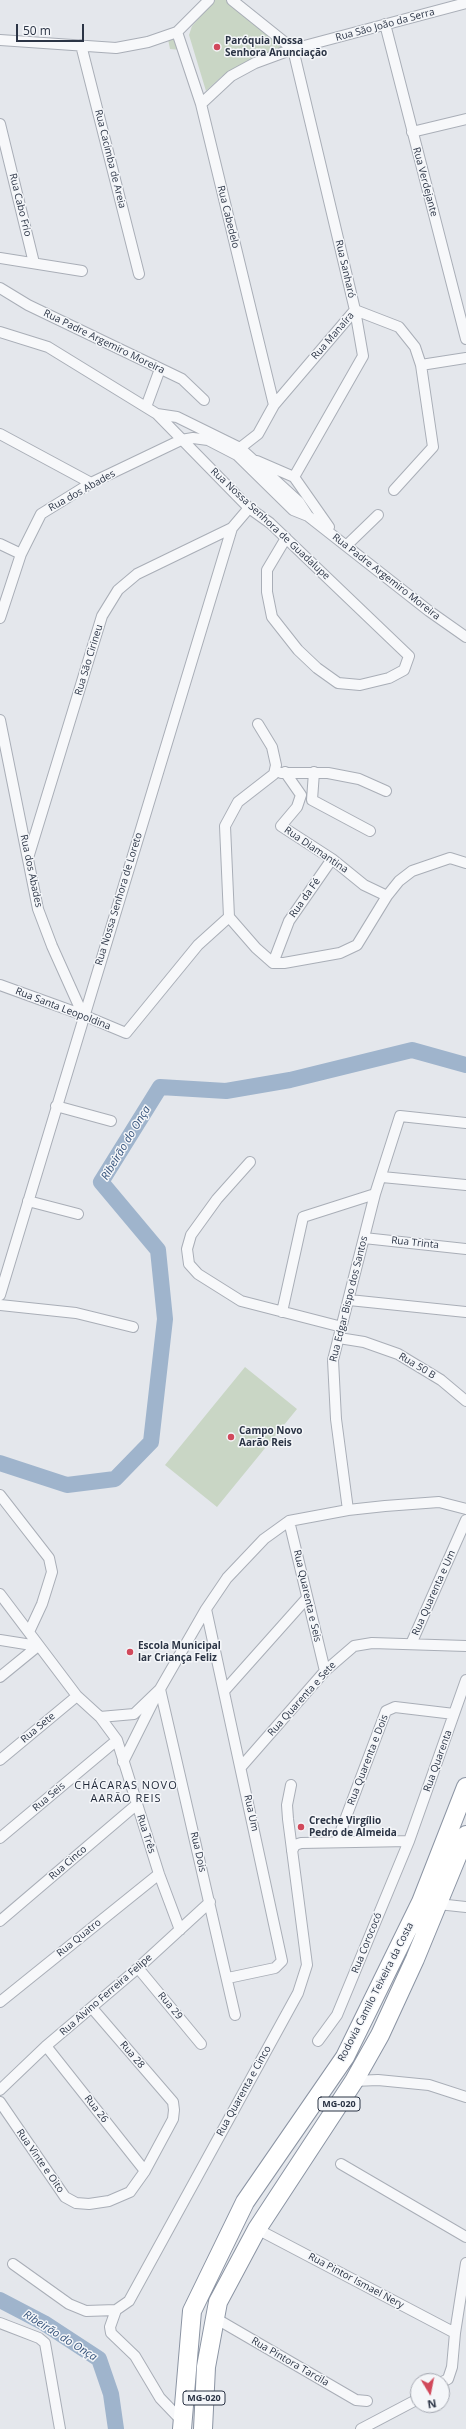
<!DOCTYPE html>
<meta charset="utf-8">
<style>
body{margin:0}
#map{position:relative;width:466px;height:2429px;overflow:hidden;background:#e4e7ec;font-family:"Open Sans",sans-serif}
canvas{display:block}
.north{position:absolute;left:410px;top:2373px;width:40px;height:40px;box-sizing:border-box;background:#f4f6f9;border:1px solid #a4a8b1;border-radius:50%;rotate:170deg;font-size:11px;font-weight:700;line-height:16px;text-align:center;color:#2b3445}
.north::after{content:'';display:block;margin:auto;width:14px;height:18px;background:#d1495b;clip-path:polygon(50% 0,100% 100%,50% 72%,0 100%)}
.scale{position:absolute;left:16px;top:24px;width:68px;height:18px;box-sizing:border-box;border:2px solid #2b3445;border-top:0;padding-left:5px;font-size:12px;line-height:14px;white-space:nowrap;color:#2b3445;-webkit-text-stroke:3px #f4f6f9;paint-order:stroke}
</style>
<div id="map">
<canvas width="466" height="2429"></canvas>
<div class="north">N</div>
<div class="scale">50 m</div>
</div>
<script>
const ctx = document.querySelector('canvas').getContext('2d');
ctx.lineJoin = 'round';
function fill(path, color) { ctx.fillStyle = color; ctx.fill(path, 'evenodd'); }
const poly = rows => new Path2D(rows.map(r => 'M' + r).join(''));
function trace(path, color, width, dash) { ctx.strokeStyle = color; ctx.lineWidth = width; ctx.lineCap = dash ? 'butt' : 'round'; ctx.setLineDash(dash || []); ctx.stroke(path); }
function write(font, color, halo, rows, align = 'center') {
  ctx.font = font + ' "Open Sans",sans-serif'; ctx.lineWidth = 3; ctx.setLineDash([]); ctx.textBaseline = 'middle'; ctx.strokeStyle = halo; ctx.fillStyle = color; for (const [text, x, y, turn = 0] of rows) {
    ctx.save(); ctx.translate(x, y); ctx.rotate((+turn || 0) * Math.PI / 180); ctx.textAlign = isNaN(turn) ? turn : align; if (halo) ctx.strokeText(text, 0, 0); ctx.fillText(text, 0, 0); ctx.restore();
  }
}
fill(poly([
 [215,0,229,0,284,45,281,49,260,54,221,77,206,91,189,35,192,26],
 [176,36,181,50,170,49,168,39],
 [245,1367,297,1409,217,1507,165,1465]
]), '#c9d6c5');
trace(poly([
 [0,1463,67,1485,115,1479,151,1442,165,1319,158,1250,101,1182,160,1087,226,1091,290,1080,412,1050,466,1065],
 [0,2300,44,2323,99,2359,111,2394,116,2429]
]), '#9fb4cc', 16);
const street = poly([
 [232,0,293,49,355,310,363,356,294,477],
 [385,24,466,339],
 [177,32,201,104,274,405],
 [0,40,116,48,148,42,177,32,209,0],
 [81,45,139,274],
 [201,104,231,76,255,63,293,49,466,3],
 [0,124,34,263],
 [412,132,466,119],
 [0,258,82,271],
 [0,288,28,305,182,379,204,400],
 [0,332,48,347,157,414,249,508,270,523,409,656,404,670,389,678,360,685,338,683,317,668,298,650,272,617,267,592,267,570,286,538],
 [421,365,466,358],
 [146,407,160,369],
 [157,414,177,417,240,448,299,502,308,516],
 [0,434,91,483],
 [240,448,258,434,274,405,355,310,399,327,415,347,421,365,433,447,394,490],
 [257,461,294,477,329,527],
 [0,544,21,554],
 [347,545,378,515],
 [0,618,21,554,41,514,91,483,181,440,193,438,208,440,237,455,293,510,308,516,429,611,466,637],
 [0,720,38,909,52,946,83,1015],
 [285,772,301,795,297,807,281,826,332,859,364,885,387,896],
 [314,772,312,800,370,831],
 [281,773,328,773,359,779,386,791],
 [28,858,102,616,118,590,137,574,232,528],
 [229,917,256,948,273,963,284,963,340,953,357,945,387,896,399,881,412,871,450,858,466,863],
 [229,917,225,826,238,802,274,774,276,765,272,747,258,724],
 [273,963,289,921,332,859],
 [0,985,83,1015,126,1033,198,945,229,917],
 [56,1106,111,1121],
 [250,1162,217,1199,191,1235,187,1249,189,1264,198,1274,241,1301,342,1327],
 [382,1177,466,1185],
 [28,1201,78,1214],
 [364,1238,466,1249],
 [0,1295,232,528,249,508],
 [349,1300,466,1312],
 [0,1305,76,1313,133,1327],
 [282,1312,303,1217,375,1194],
 [339,1338,364,1342,398,1354,441,1380,466,1401],
 [0,1495,49,1558,52,1572,42,1604,29,1632],
 [348,1510,336,1419,333,1360,375,1194,400,1116,466,1123],
 [289,1521,325,1671],
 [0,1594,77,1696,100,1717,117,1740,159,1874,180,1930],
 [206,1609,282,1961,275,1968,228,1978],
 [0,1640,38,1646],
 [411,1644,466,1520],
 [0,1677,38,1646],
 [160,1689,235,2015],
 [225,1690,307,1598],
 [100,1717,134,1714,160,1689,206,1609,227,1578,264,1539,289,1521,348,1510,385,1506,439,1502,466,1509],
 [0,1760,77,1696],
 [123,1762,156,1696],
 [241,1767,325,1671,354,1646,372,1643,466,1646],
 [0,1838,117,1740],
 [337,1841,386,1711,395,1707,454,1714],
 [292,1851,295,1845,301,1843,409,1841],
 [438,1904,466,1907],
 [0,1921,136,1805],
 [138,1968,201,2044],
 [0,2002,159,1874],
 [318,2041,337,2015,409,1841,466,1680],
 [46,2046,145,2171],
 [354,2081,378,2080,429,2085,466,2097],
 [0,2090,46,2046,138,1968,210,1902],
 [0,2102,65,2197,76,2203,89,2204,109,2201,130,2192,145,2171,173,2119,174,2110,173,2102,92,2008],
 [341,2164,466,2237],
 [257,2229,455,2333],
 [13,2264,69,2304,86,2311,116,2310],
 [116,2310,129,2301,298,1993,307,1965,288,1819,287,1805,291,1785],
 [116,2310,110,2327,111,2333,135,2356,160,2398,182,2421],
 [215,2318,356,2400,367,2401],
 [0,2323,39,2338,45,2343,60,2429],
 [442,2382,448,2379,452,2367,455,2333,466,2263],
 [361,2429,418,2399]
]);
const highway = poly([
 [182,2429,192,2311,245,2202,345,2057,421,1902,466,1787],
 [203,2429,206,2367,218,2302,257,2229,354,2081,380,2035,415,1959,466,1835]
]);
trace(street, '#a9aeb7', 12);
trace(highway, '#8b94a3', 20);
trace(street, '#f7f8fa', 10);
trace(highway, '#fff', 18);
for (const [x, y, r, color] of [
 [217,47,4,"#d1495b"],
 [231,1437,4,"#d1495b"],
 [130,1652,4,"#d1495b"],
 [301,1827,4,"#d1495b"]
]) { const dot = new Path2D(); dot.arc(x, y, r, 0, 2 * Math.PI); ctx.fillStyle = color; ctx.fill(dot); trace(dot, '#f4f6f9', 1.5); }
for (const [x, y, w] of [
 [339,2104,42],
 [204,2398,42]
]) { const box = new Path2D(); box.roundRect(x - w / 2, y - 7, w, 14, 3); ctx.fillStyle = '#f4f6f9'; ctx.fill(box); trace(box, '#2b3445', 1); }
write('bold 9px', '#2b3445', null, [
 ["MG-020",339,2104],
 ["MG-020",204,2398]
]);
write('10px', '#2b3445', '#f4f6f9', [
 ["Rua São João da Serra",385,25,-15],
 ["Rua Cacimba de Areia",110,159,76],
 ["Rua Verdejante",425,182,75],
 ["Rua Cabo Frio",20,205,76],
 ["Rua Cabedelo",228,217,76],
 ["Rua Sanharó",345,269,77],
 ["Rua Manaíra",333,336,-49],
 ["Rua Padre Argemiro Moreira",104,342,26],
 ["Rua dos Abades",82,491,-29],
 ["Rua Nossa Senhora de Guadalupe",270,524,43],
 ["Rua Padre Argemiro Moreira",386,577,38],
 ["Rua São Cirineu",89,660,-73],
 ["Rua Diamantina",316,850,34],
 ["Rua dos Abades",31,871,78],
 ["Rua da Fé",305,898,-55],
 ["Rua Nossa Senhora de Loreto",119,899,-73],
 ["Rua Santa Leopoldina",63,1009,21],
 ["Rua Trinta",415,1243,6],
 ["Rua Edgar Bispo dos Santos",349,1299,-76],
 ["Rua 50 B",417,1366,31],
 ["Rua Quarenta e Um",434,1593,-66],
 ["Rua Quarenta e Seis",307,1596,77],
 ["Rua Quarenta e Sete",302,1699,-48],
 ["Rua Sete",38,1728,-40],
 ["Rua Quarenta e Dois",368,1760,-69],
 ["Rua Quarenta",438,1761,-70],
 ["Rua Seis",49,1797,-40],
 ["Rua Um",251,1813,78],
 ["Rua Três",146,1834,72],
 ["Rua Dois",198,1852,77],
 ["Rua Cinco",68,1863,-41],
 ["Rua Quatro",79,1938,-39],
 ["Rua Corococó",367,1943,-68],
 ["Rodovia Camilo Teixeira da Costa",376,1992,-63],
 ["Rua Alvino Ferreira Felipe",106,1995,-41],
 ["Rua 29",170,2006,50],
 ["Rua 28",132,2055,49],
 ["Rua Quarenta e Cinco",244,2091,-61],
 ["Rua 26",96,2109,52],
 ["Rua Vinte e Oito",40,2161,55],
 ["Rua Pintor Ismael Nery",356,2281,28],
 ["Rua Pintora Tarcila",290,2362,30]
]);
write('bold 10px', '#2b3445', '#f4f6f9', [
 ["Paróquia Nossa",225,41],
 ["Senhora Anunciação",225,53],
 ["Campo Novo",239,1431],
 ["Aarão Reis",239,1443],
 ["Escola Municipal",138,1646],
 ["lar Criança Feliz",138,1658],
 ["Creche Virgílio",309,1821],
 ["Pedro de Almeida",309,1833]
], 'left');
write('italic 11px', '#34527a', '#f4f6f9', [
 ["Ribeirão do Onça",126,1143,-59],
 ["Ribeirão do Onça",60,2336,32]
]);
ctx.letterSpacing = '1px';
write('11px', '#1d2536', '#f4f6f9', [
 ["CHÁCARAS NOVO",126,1786],
 ["AARÃO REIS",126,1799]
]);
ctx.letterSpacing = '0px';
</script>
